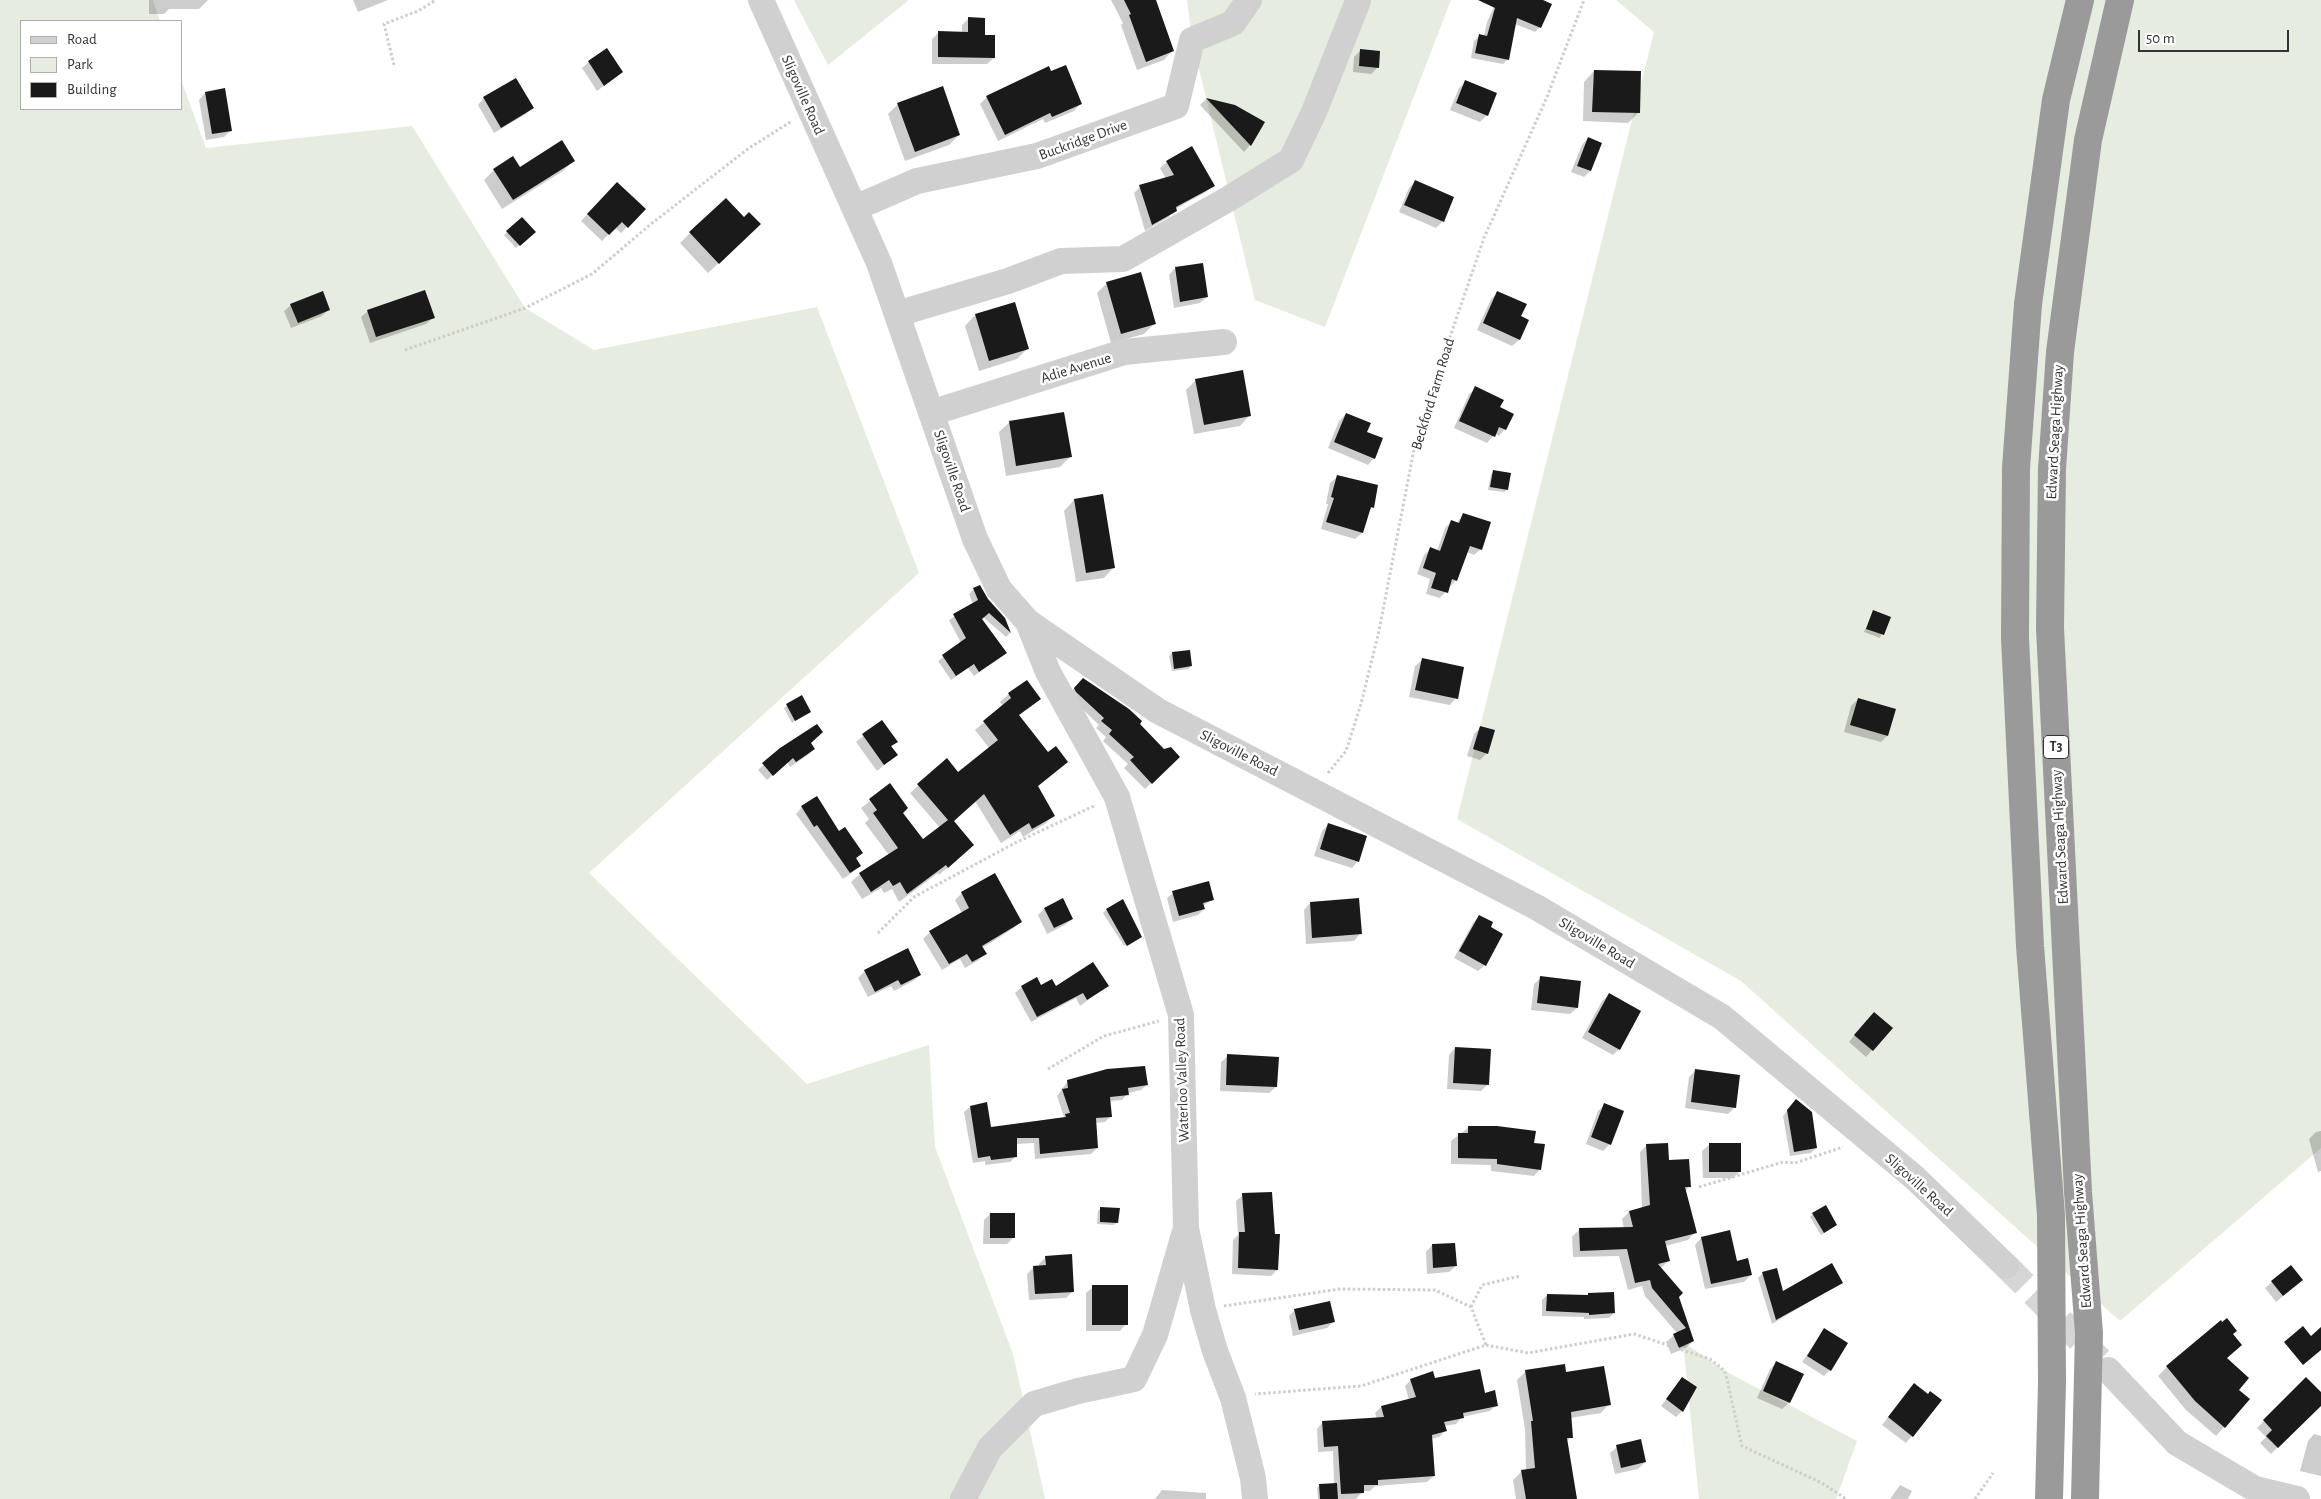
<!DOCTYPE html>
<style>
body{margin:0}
#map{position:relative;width:2321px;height:1499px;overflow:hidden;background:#fff;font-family:"Alegreya Sans",sans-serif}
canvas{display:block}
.legend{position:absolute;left:20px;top:20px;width:162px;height:90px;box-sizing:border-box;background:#fff;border:1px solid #adadad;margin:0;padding:6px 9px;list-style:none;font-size:15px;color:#333}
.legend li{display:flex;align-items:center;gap:10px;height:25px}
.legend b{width:25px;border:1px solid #adadad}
.scale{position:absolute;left:2138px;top:30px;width:151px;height:22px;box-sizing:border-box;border:2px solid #333;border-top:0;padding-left:6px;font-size:15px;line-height:18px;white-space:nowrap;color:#333;-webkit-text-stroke:4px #fff;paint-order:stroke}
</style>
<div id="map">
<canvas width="2321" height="1499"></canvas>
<ul class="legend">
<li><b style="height:6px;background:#d0d0d0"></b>Road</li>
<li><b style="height:14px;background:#e6ecdf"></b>Park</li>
<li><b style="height:14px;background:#1a1a1a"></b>Building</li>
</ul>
<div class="scale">50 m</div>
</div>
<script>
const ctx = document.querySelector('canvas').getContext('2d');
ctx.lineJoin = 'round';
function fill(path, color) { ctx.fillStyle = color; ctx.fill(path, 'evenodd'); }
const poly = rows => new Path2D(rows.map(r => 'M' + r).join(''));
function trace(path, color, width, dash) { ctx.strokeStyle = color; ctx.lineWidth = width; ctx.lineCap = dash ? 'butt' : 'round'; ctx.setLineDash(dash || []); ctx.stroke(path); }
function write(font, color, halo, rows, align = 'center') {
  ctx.font = font + ' "Alegreya Sans",sans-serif'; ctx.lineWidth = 5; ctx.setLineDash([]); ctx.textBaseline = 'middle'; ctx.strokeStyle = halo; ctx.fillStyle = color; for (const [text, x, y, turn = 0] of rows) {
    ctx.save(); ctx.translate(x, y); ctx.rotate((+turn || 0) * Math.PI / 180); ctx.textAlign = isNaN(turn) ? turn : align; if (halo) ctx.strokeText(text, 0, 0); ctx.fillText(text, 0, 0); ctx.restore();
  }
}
fill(poly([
 [0,0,153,0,160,21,21,21,21,109,181,109,181,80,206,148,412,126,525,308,594,350,817,307,919,573,589,873,807,1084,929,1045,935,1147,1013,1354,1045,1499,0,1499],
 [794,0,909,0,828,65],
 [1187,0,1451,0,1325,327,1255,300,1192,40],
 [1616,0,2321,0,2321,1148,2120,1321,1741,981,1457,819,1654,32],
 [1683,1342,1725,1371,1857,1441,1836,1499,1699,1499]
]), '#e6ecdf');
fill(poly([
 [149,0,208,0,199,9,169,9,164,14,149,14],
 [353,0,388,0,358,12],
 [1111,0,1155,0,1172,51,1164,60,1137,70,1121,25,1123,23],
 [1497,0,1540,0,1540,27,1535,32,1515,24,1508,59,1503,64,1471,58,1474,41,1479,36,1484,36,1487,22],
 [969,18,983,36,994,58,987,64,932,64,932,39,939,32,962,33,962,25],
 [1361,50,1378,67,1371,74,1353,72,1354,57],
 [589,62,622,72,597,91,582,68],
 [1594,71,1638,113,1628,123,1583,121,1584,82],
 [1050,73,1080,104,1074,111,1045,123,1043,119,998,141,980,104,987,97],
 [1466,82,1487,115,1480,122,1450,110,1459,88],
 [205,93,231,130,224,137,206,140,199,100],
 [484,98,532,108,526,114,494,133,478,105],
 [1206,99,1235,107,1263,123,1250,145,1244,152,1200,105],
 [898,104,959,135,949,145,905,161,888,114],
 [1588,138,1601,143,1590,171,1584,177,1571,172,1582,145],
 [573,161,563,171,502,209,484,180,494,170],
 [1167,162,1213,185,1206,192,1175,209,1169,217,1145,231,1134,193,1140,187,1166,179,1160,168],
 [1415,181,1443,221,1436,228,1399,212,1409,188],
 [617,184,644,209,621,233,615,228,602,241,581,221],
 [522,218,534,231,516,248,504,235],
 [690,233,749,235,708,273,680,243],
 [1175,268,1207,297,1200,303,1174,308,1169,275],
 [1107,283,1154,324,1144,334,1111,343,1097,293],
 [1498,293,1520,317,1528,320,1519,340,1512,346,1477,330,1491,299],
 [1014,304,1027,349,1017,359,979,371,965,326,975,315],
 [291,305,328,310,322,316,291,328,284,311],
 [368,311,433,318,426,324,370,343,361,317],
 [1196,380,1250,415,1240,426,1194,434,1186,390],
 [1476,388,1499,408,1505,429,1499,436,1495,434,1487,443,1454,428,1469,394],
 [1346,414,1366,432,1374,458,1368,465,1328,448,1339,421],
 [1010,422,1070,457,1060,467,1006,476,999,432],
 [1494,471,1507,490,1504,492,1488,490,1491,474],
 [1337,477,1373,507,1368,512,1362,533,1355,539,1321,529,1328,504,1326,504,1330,483],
 [1074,500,1114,567,1104,578,1076,582,1064,511],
 [1463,514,1481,549,1474,555,1467,552,1456,580,1440,598,1426,594,1430,579,1417,574,1424,555,1431,548,1437,551,1445,528,1451,522,1456,524],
 [974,589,987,599,1004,619,1010,633,1006,637,983,617,981,619,1006,653,974,676,968,668,951,680,938,661,961,643,949,620,973,604,969,594],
 [1873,611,1889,617,1880,638,1864,632],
 [1172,653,1191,666,1188,669,1172,671,1169,656],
 [1422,660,1456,698,1450,705,1409,697,1415,666],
 [1083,679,1138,724,1163,751,1178,757,1145,789,1124,768,1128,764,1103,741,1106,737,1096,728,1099,725,1068,695],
 [1009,694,1039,699,1018,716,1047,754,1067,762,1037,787,1053,816,1045,824,1023,837,1020,831,1001,843,975,801,953,821,964,853,939,875,938,873,899,902,892,889,884,893,881,888,862,899,851,882,860,874,889,855,865,823,869,819,861,808,890,785,901,814,922,841,940,828,910,793,947,760,958,773,989,748,975,730,1003,706,1000,702],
 [801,697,810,712,792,723,784,708],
 [1858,699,1887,736,1881,742,1844,732,1851,706],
 [881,722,896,742,891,747,896,755,877,771,856,742],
 [1481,727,1487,753,1480,760,1467,756,1474,734],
 [809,743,813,749,808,755,790,767,787,762,767,780,758,770,781,749],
 [802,807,839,833,861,853,856,859,860,865,853,872,843,879,796,814],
 [1328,825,1358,861,1352,868,1314,856,1322,831],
 [962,893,1021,921,1014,928,982,948,985,953,979,960,965,968,960,959,942,970,923,939,930,932,962,913,955,900],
 [1173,893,1213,899,1203,906,1204,909,1198,915,1173,922,1167,898],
 [1310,903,1360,934,1354,941,1306,944,1304,910],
 [1044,909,1072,919,1065,925,1047,934,1038,915],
 [1106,910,1139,937,1124,946,1103,913],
 [1479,916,1485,965,1478,971,1454,958,1473,923],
 [865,971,920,975,913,981,894,991,891,986,868,997,858,978],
 [1541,978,1577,1008,1570,1014,1531,1010,1534,984],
 [1107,986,1080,1006,1076,998,1031,1022,1015,993,1022,987,1055,988],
 [1609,995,1619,1049,1613,1055,1582,1038,1602,1001],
 [1867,1020,1872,1050,1866,1057,1849,1042],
 [1455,1048,1488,1084,1481,1091,1447,1089,1449,1055],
 [1228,1056,1276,1087,1269,1093,1220,1091,1221,1062],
 [1696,1070,1735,1107,1728,1114,1685,1108,1689,1077],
 [1068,1081,1147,1085,1141,1090,1128,1093,1122,1100,1109,1101,1111,1116,1105,1122,1095,1123,1097,1148,1091,1154,1035,1159,1034,1143,1016,1144,1016,1156,1010,1162,985,1165,985,1161,973,1163,964,1112,970,1107,990,1128,1064,1117,1057,1096],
 [1605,1105,1610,1144,1603,1151,1586,1144,1598,1111],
 [1792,1105,1816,1148,1811,1153,1790,1156,1783,1116],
 [1469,1127,1533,1144,1540,1169,1534,1176,1491,1171,1491,1165,1451,1164,1451,1141],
 [2321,1131,2321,1171,2318,1172,2309,1139,2316,1132],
 [1647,1145,1668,1162,1690,1186,1685,1191,1695,1232,1688,1240,1665,1246,1669,1260,1660,1269,1678,1297,1693,1341,1686,1348,1671,1354,1666,1342,1677,1333,1645,1296,1642,1286,1628,1290,1619,1256,1573,1257,1572,1237,1580,1229,1624,1229,1622,1219,1629,1212,1642,1208,1640,1152],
 [1709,1145,1740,1171,1733,1178,1703,1178,1702,1151],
 [1243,1195,1277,1270,1271,1276,1232,1274,1233,1240,1238,1235,1236,1201],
 [1101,1208,1117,1222,1114,1225,1097,1224,1098,1211],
 [990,1214,1013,1238,1007,1244,983,1244,984,1220],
 [1813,1214,1836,1225,1821,1235,1810,1217],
 [1701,1238,1736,1262,1751,1275,1744,1282,1705,1289,1695,1245],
 [1432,1245,1456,1266,1449,1272,1427,1274,1426,1252],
 [1046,1257,1073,1291,1066,1298,1029,1300,1027,1274,1034,1267,1039,1267,1039,1264],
 [1776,1270,1783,1292,1842,1282,1772,1324,1758,1278,1762,1274],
 [2272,1282,2295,1286,2276,1302,2265,1288],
 [1093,1287,1126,1324,1120,1331,1086,1331,1086,1293],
 [1589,1294,1614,1313,1609,1318,1584,1319,1584,1317,1542,1316,1542,1300,1547,1295,1586,1297],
 [1295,1310,1333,1322,1327,1328,1293,1336,1289,1316],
 [1825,1329,1830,1370,1824,1376,1802,1362],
 [2232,1335,2241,1345,2226,1359,2238,1390,2224,1427,2216,1436,2186,1410,2158,1376,2167,1367],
 [1777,1362,1802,1374,1789,1403,1782,1409,1757,1398,1770,1369],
 [1526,1371,1565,1374,1609,1404,1601,1413,1570,1418,1571,1437,1566,1442,1575,1499,1516,1499,1513,1480,1522,1471,1526,1471,1525,1429,1517,1380],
 [1683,1378,1682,1411,1676,1417,1661,1406],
 [1434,1379,1484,1394,1496,1405,1490,1411,1462,1417,1456,1424,1444,1426,1445,1431,1439,1437,1431,1439,1434,1476,1427,1482,1375,1486,1370,1491,1363,1491,1356,1499,1318,1499,1317,1488,1320,1485,1334,1484,1333,1451,1318,1452,1317,1429,1323,1422,1377,1419,1375,1413,1381,1407,1409,1400,1405,1386,1411,1380],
 [2306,1379,2321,1394,2321,1404,2271,1454,2260,1443,2266,1437,2257,1428],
 [1914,1384,1912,1436,1906,1443,1882,1425],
 [2314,1434,2321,1436,2321,1476,2300,1471,2308,1441],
 [1617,1447,1645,1462,1638,1469,1615,1474,1610,1453],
 [1900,1485,1912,1491,1908,1499,1890,1499],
 [1162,1490,1206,1493,1206,1499,1155,1499]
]), '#0003');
fill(poly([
 [1124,0,1156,0,1174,51,1146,62,1129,15,1131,14],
 [1478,0,1543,0,1552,4,1541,28,1517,18,1509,60,1475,53,1479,34,1487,36,1495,8],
 [968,17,985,18,985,35,995,35,995,58,938,57,938,31,968,32],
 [607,48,623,72,604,86,588,61],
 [1360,49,1380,51,1379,68,1359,66],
 [1066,65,1082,104,1052,117,1050,113,1005,135,986,96,1049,66,1051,71],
 [1594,70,1641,71,1640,113,1592,112],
 [516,78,534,108,501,128,483,97],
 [1465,80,1497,93,1488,116,1456,103],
 [943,86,960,135,915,152,897,103],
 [225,88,232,131,212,134,205,92],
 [1206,98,1235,105,1265,122,1251,146],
 [1588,137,1602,143,1591,171,1577,166],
 [562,140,575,161,513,200,493,169,513,156,520,167],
 [1192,146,1215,186,1176,207,1177,211,1152,225,1139,185,1174,175,1166,161],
 [1415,180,1454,197,1444,222,1404,205],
 [617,182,646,209,628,228,622,222,609,235,587,214],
 [726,198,744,217,749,212,761,224,719,264,689,232],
 [522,217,536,232,520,246,506,231],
 [1203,263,1208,297,1180,302,1175,267],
 [1141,272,1156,324,1121,334,1106,282],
 [425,290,435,318,376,337,367,310],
 [323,291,330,310,298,323,290,304],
 [1497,291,1527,304,1521,316,1529,320,1520,340,1483,323],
 [1015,302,1029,349,989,361,975,314],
 [1243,370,1251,416,1204,425,1195,379],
 [1475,386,1504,400,1500,407,1514,414,1506,430,1499,427,1495,437,1459,421],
 [1064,412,1072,457,1016,466,1009,421],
 [1346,413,1371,423,1367,432,1383,438,1375,459,1334,442],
 [1493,470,1511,473,1508,490,1490,487],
 [1337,475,1378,485,1374,508,1371,507,1363,533,1326,522,1334,498,1331,497],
 [1103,494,1115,568,1086,573,1074,499],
 [1463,513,1491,522,1482,550,1470,546,1457,581,1452,579,1448,593,1431,588,1436,573,1423,568,1430,547,1440,551,1451,520,1459,523],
 [980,585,988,599,1005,618,1011,633,989,613,982,619,1007,653,979,672,974,664,956,676,942,655,966,638,953,614,978,600,973,588],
 [1873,610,1891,617,1884,635,1866,629],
 [1190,650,1192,666,1174,669,1172,652],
 [1422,658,1464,667,1458,699,1415,690],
 [1083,678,1129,709,1142,721,1140,724,1164,749,1171,747,1180,757,1152,784,1130,760,1134,757,1109,734,1112,730,1101,721,1104,718,1076,692,1074,688],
 [1027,680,1041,699,1019,715,1048,752,1056,746,1068,762,1038,786,1055,816,1032,829,1029,823,1010,835,984,794,954,821,974,845,948,868,946,865,907,894,900,882,893,886,889,880,871,892,859,873,898,848,873,813,877,810,869,799,890,783,908,808,903,813,923,839,948,820,917,784,947,758,958,772,998,740,983,721,1011,698,1008,693],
 [802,695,811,712,795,721,786,704],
 [1858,698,1896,709,1888,736,1850,725],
 [882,720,898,742,891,746,898,755,884,765,862,734],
 [817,724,823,732,811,743,815,749,796,762,793,758,773,776,762,763,780,748],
 [1480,726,1495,730,1488,754,1473,749],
 [817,796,839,831,845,827,863,853,856,858,861,866,850,873,817,825,814,827,801,806],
 [1328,823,1367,836,1359,862,1320,849],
 [995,873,1022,922,982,946,987,954,972,962,967,954,949,964,929,931,969,908,961,892],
 [1209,881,1214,900,1203,903,1205,909,1179,916,1172,891],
 [1063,898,1073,919,1054,928,1044,908],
 [1359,898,1362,934,1312,938,1310,902],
 [1123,899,1142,937,1127,946,1106,909],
 [1479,915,1493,922,1491,927,1503,934,1486,966,1459,951],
 [908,948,921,975,901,985,898,980,875,992,864,970],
 [1093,962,1109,986,1087,1000,1083,993,1037,1017,1021,986,1037,977,1041,985,1052,979,1056,986],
 [1540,976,1581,981,1578,1008,1537,1003],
 [1609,993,1641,1011,1620,1050,1588,1032],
 [1874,1012,1893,1028,1873,1051,1854,1035],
 [1455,1047,1491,1049,1489,1085,1453,1083],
 [1227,1054,1279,1057,1277,1087,1226,1085],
 [1145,1066,1148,1085,1128,1088,1129,1095,1110,1097,1112,1117,1096,1118,1098,1148,1040,1154,1039,1138,1017,1138,1017,1157,991,1160,990,1156,978,1158,970,1106,987,1102,991,1127,1066,1117,1065,1114,1070,1113,1062,1089,1068,1088,1067,1080,1107,1069],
 [1695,1069,1740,1075,1736,1108,1691,1102],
 [1796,1099,1812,1112,1817,1148,1794,1152,1787,1110],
 [1604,1103,1624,1111,1611,1145,1591,1137],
 [1468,1126,1497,1126,1536,1131,1534,1143,1545,1144,1541,1170,1497,1164,1497,1159,1458,1158,1458,1133,1468,1133],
 [1668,1143,1669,1160,1689,1159,1691,1187,1685,1187,1697,1233,1665,1241,1670,1261,1658,1264,1683,1293,1679,1297,1694,1341,1679,1348,1673,1334,1686,1328,1652,1288,1650,1280,1635,1283,1627,1249,1580,1251,1579,1228,1633,1227,1629,1211,1650,1205,1646,1144],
 [1709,1143,1741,1143,1741,1172,1709,1172],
 [1272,1192,1275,1234,1280,1234,1278,1270,1238,1268,1239,1232,1245,1232,1242,1193],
 [1826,1205,1837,1225,1824,1233,1812,1213],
 [1100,1207,1120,1208,1118,1223,1100,1222],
 [990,1213,1015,1213,1015,1238,990,1238],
 [1730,1230,1737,1261,1748,1258,1752,1275,1711,1284,1701,1237],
 [1455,1243,1457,1266,1433,1268,1432,1244],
 [1072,1254,1074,1292,1035,1294,1033,1266,1046,1265,1045,1256],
 [1832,1263,1843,1283,1776,1320,1762,1272,1777,1268,1783,1291],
 [2291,1265,2303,1280,2283,1296,2271,1281],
 [1092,1285,1128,1285,1128,1325,1092,1325],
 [1614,1292,1615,1313,1589,1315,1589,1313,1546,1311,1547,1294,1588,1295,1588,1293],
 [1330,1301,1335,1322,1299,1330,1294,1309],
 [2227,1318,2237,1331,2233,1334,2242,1345,2227,1358,2249,1378,2239,1390,2250,1399,2225,1428,2195,1401,2166,1366,2221,1320,2222,1322],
 [2303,1326,2311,1336,2321,1327,2321,1350,2303,1365,2284,1342],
 [1824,1328,1848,1343,1831,1371,1807,1356],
 [1776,1361,1804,1374,1790,1403,1763,1391],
 [1565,1364,1566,1372,1604,1366,1611,1405,1571,1412,1573,1438,1567,1438,1577,1499,1526,1499,1521,1470,1535,1468,1531,1421,1533,1421,1525,1370],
 [1480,1369,1485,1393,1495,1390,1498,1406,1463,1413,1464,1418,1444,1422,1447,1431,1432,1435,1435,1476,1378,1480,1378,1485,1364,1485,1364,1493,1341,1494,1338,1446,1324,1447,1322,1421,1384,1417,1381,1406,1416,1397,1410,1379,1433,1371,1435,1378],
 [1682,1377,1697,1387,1683,1412,1666,1399],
 [2306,1377,2321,1392,2321,1406,2278,1448,2266,1436,2272,1430,2263,1420],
 [1914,1383,1928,1394,1930,1391,1942,1400,1913,1437,1888,1417],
 [1641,1439,1646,1462,1621,1468,1616,1445],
 [1337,1483,1338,1499,1320,1499,1319,1484]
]), '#1a1a1a');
trace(poly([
 [2006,1266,2100,1360]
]), '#d6d6d6', 26, [26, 13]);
trace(poly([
 [394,65,384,24,418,11,436,0],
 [405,350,525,308,592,274,651,224,749,148,792,121],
 [1328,773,1346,751,1361,704,1379,631,1415,444,1424,413,1484,238,1547,97,1584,0],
 [878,933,914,897,1017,842,1096,805],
 [1048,1069,1104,1036,1159,1021],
 [1699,1187,1783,1162,1795,1163,1843,1147],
 [1224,1306,1340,1289,1435,1290,1471,1307,1486,1345,1361,1386,1255,1394],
 [1471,1307,1482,1285,1520,1276],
 [1486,1345,1528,1353,1634,1334,1710,1359,1725,1371,1742,1446,1822,1483,1846,1499],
 [1975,1499,1993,1473]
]), '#cdcdcd', 3, [2.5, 2.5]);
trace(poly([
 [761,0,879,263,975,539,999,589,1028,622,1158,711,1536,907,1722,1017,1915,1178,2006,1266],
 [855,208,917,181,1037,156,1176,106,1192,40,1233,23,1249,0],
 [897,314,1008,281,1061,261,1123,259,1230,198,1291,160,1314,112,1358,1],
 [931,413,1124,352,1224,342],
 [1028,622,1048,672,1117,797,1181,1015,1186,1228,1203,1310,1215,1351,1233,1398,1253,1478,1255,1499],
 [2108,1370,2177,1443,2255,1489,2297,1499],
 [963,1499,990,1448,1034,1404,1078,1391,1134,1379,1155,1335,1185,1231]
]), '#d0d0d0', 26);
trace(poly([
 [2049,1499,2052,1383,2051,1215,2030,946,2015,638,2016,468,2028,304,2056,100,2080,0],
 [2085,1499,2089,1333,2078,1192,2050,628,2052,469,2060,352,2088,140,2120,0]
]), '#9a9a9a', 28);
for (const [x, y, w] of [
 [2056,747,25]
]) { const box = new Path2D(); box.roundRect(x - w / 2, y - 11.5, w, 23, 4); ctx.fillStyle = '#fff'; ctx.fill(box); trace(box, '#333', 1); }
write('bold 14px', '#333', null, [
 ["T3",2056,747]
]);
write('15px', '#333', '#fff', [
 ["Sligoville Road",803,95,66],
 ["Buckridge Drive",1083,140,-20],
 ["Adie Avenue",1076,368,-17],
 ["Beckford Farm Road",1433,394,-73],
 ["Edward Seaga Highway",2055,432,-87],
 ["Sligoville Road",952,471,71],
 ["Sligoville Road",1239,753,27],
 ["Edward Seaga Highway",2060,837,-93],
 ["Sligoville Road",1597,943,31],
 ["Waterloo Valley Road",1182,1080,-92],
 ["Sligoville Road",1919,1185,42],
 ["Edward Seaga Highway",2082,1241,-94]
]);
</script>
